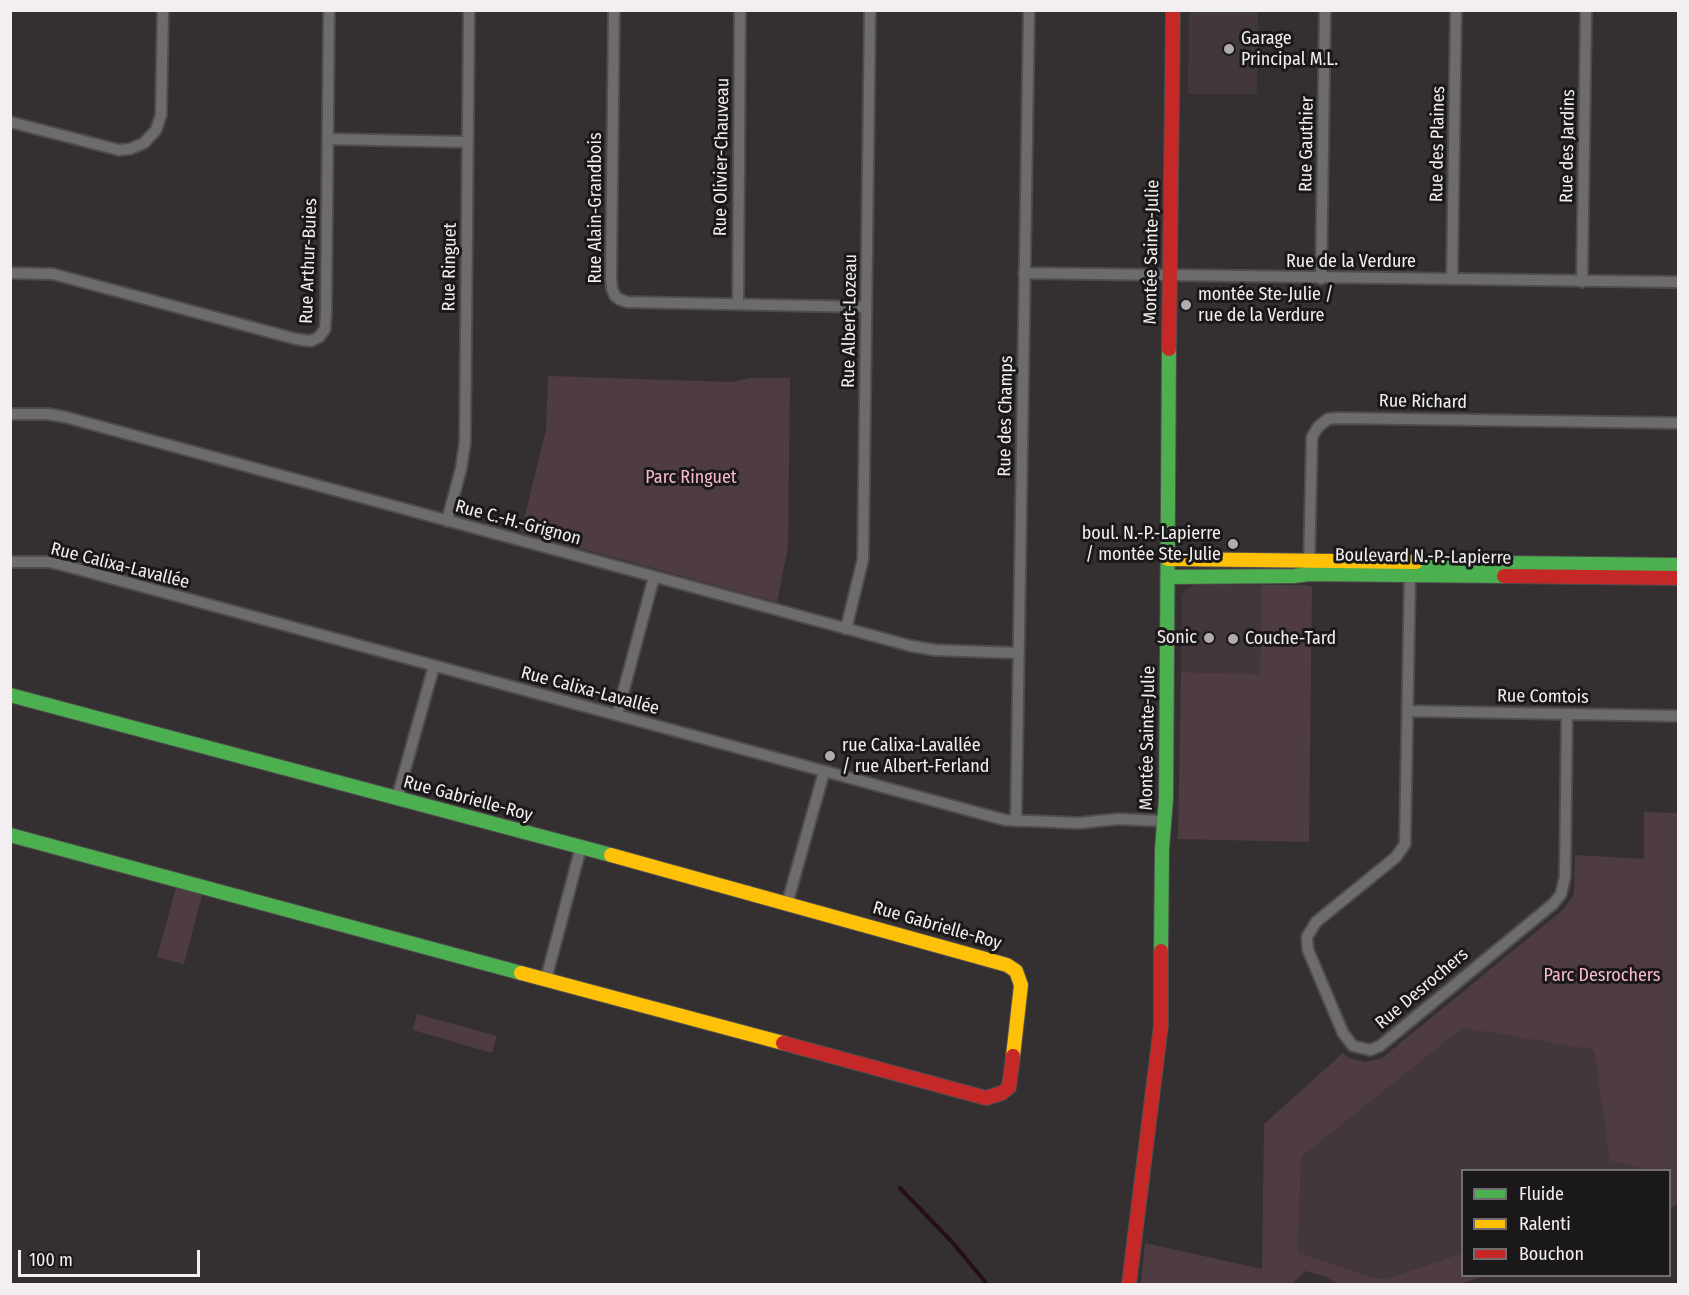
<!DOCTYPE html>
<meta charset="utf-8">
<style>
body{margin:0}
#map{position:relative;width:1689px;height:1295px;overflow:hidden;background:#343032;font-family:"Fira Sans Condensed",sans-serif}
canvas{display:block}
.frame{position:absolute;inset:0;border:12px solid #f3eff1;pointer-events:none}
.legend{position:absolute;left:1461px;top:1169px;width:210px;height:108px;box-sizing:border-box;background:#1b1819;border:2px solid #716e6f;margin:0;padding:8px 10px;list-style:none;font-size:18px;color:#f3eff1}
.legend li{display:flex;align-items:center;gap:12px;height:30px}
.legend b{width:30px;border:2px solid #716e6f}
.scale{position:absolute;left:18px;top:1250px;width:182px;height:27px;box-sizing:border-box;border:3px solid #f3eff1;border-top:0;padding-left:8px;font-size:18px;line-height:21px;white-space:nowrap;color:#f3eff1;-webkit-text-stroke:4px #1b1819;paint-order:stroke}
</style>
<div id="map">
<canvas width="1689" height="1295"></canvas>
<div class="frame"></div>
<ul class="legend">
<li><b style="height:8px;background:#4caf50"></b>Fluide</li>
<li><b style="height:8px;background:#ffc107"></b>Ralenti</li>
<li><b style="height:8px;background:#c62828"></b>Bouchon</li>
</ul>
<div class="scale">100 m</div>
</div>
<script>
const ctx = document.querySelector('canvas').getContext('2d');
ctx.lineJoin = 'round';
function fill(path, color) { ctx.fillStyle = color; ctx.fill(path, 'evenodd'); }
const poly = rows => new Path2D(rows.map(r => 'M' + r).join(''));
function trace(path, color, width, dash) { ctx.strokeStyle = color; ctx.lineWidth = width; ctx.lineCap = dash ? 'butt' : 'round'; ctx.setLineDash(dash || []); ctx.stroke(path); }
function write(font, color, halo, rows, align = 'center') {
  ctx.font = font + ' "Fira Sans Condensed",sans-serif'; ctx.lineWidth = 6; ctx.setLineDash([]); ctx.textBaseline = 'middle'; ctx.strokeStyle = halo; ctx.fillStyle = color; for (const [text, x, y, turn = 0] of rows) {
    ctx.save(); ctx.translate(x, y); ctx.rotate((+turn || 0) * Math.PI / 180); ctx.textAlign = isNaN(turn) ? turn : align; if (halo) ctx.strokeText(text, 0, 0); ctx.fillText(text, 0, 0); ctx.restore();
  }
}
fill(poly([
 [1189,12,1258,12,1257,94,1188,94],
 [1195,585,1261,585,1260,674,1181,672,1182,595,1188,588],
 [1463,1028,1594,1050,1610,1161,1640,1167,1640,1170,1462,1170,1462,1253,1390,1278,1379,1279,1298,1252,1301,1157]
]), '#42373b');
fill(poly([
 [548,376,732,382,750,378,790,378,788,547,777,602,521,532,546,430],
 [1261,585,1307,585,1312,587,1309,842,1178,839,1181,672,1260,674],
 [1644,812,1678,813,1678,1204,1670,1208,1670,1170,1640,1170,1640,1167,1610,1161,1594,1050,1463,1028,1301,1157,1298,1252,1379,1279,1390,1278,1462,1253,1462,1276,1485,1276,1459,1284,1338,1284,1324,1276,1305,1271,1292,1284,1141,1284,1145,1243,1262,1269,1264,1124,1343,1053,1349,1058,1365,1062,1382,1058,1564,909,1574,894,1575,855,1644,859],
 [176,888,202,895,184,964,157,957],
 [417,1014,497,1036,492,1053,413,1030]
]), '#4e3c42');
trace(poly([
 [900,1188,953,1243,987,1284]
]), '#260e19', 4);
const street = poly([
 [614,10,611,279,612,289,615,296,619,299,627,302,866,307],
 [10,122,119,150,130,149,144,143,156,130,161,115,163,10],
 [328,139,468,142],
 [10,273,53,274,296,339,311,341,319,337,325,329,326,313,329,10],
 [1024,273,1678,282],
 [1321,279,1325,10],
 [1452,279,1456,10],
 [1582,282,1586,10],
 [738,303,740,10],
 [10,414,48,414,65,417,911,646,935,650,1018,653],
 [447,521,461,469,465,442,469,10],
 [10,562,49,562,70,567,1005,820,1079,823,1118,819,1164,821],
 [1309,566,1312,437,1318,427,1328,419,1339,418,1678,423],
 [1410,571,1405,844,1396,857,1316,922,1307,937,1308,950,1343,1033,1353,1046,1370,1050,1380,1046,1553,904,1561,894,1565,877,1567,714],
 [846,629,863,559,870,10],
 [1408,711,1678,716],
 [617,715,654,577],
 [397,798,434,666],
 [1016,821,1029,10],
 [787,904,824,772],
 [546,979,581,847]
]);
const fast = poly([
 [1416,562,1678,565],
 [1168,577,1294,576,1309,574,1504,576],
 [10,695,611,855],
 [10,835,521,973],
 [1161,951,1162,849,1166,799,1169,349]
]);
const slow = poly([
 [1168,559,1416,562],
 [611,855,1007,965,1016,971,1021,985,1013,1056],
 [521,973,783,1043]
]);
const jam = poly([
 [1169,349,1173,10],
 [1504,576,1678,578],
 [783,1043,986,1098,1002,1093,1009,1087,1013,1056],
 [1129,1284,1161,1025,1161,951]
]);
trace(street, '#4f4c4d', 14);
trace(fast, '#4f4c4d', 16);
trace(slow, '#4f4c4d', 16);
trace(jam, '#4f4c4d', 16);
trace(street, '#6e6b6c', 10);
trace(fast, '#4caf50', 14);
trace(slow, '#ffc107', 14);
trace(jam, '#c62828', 14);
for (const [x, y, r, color] of [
 [1229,49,6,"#b0acae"],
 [1186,305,6,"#b0acae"],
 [1233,544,6,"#b0acae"],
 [1209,638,6,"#b0acae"],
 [1233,639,6,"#b0acae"],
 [830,756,6,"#b0acae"]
]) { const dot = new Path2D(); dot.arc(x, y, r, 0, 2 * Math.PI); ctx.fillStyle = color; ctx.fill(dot); trace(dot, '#1b1819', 2); }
write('18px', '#f3eff1', '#1b1819', [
 ["Garage",1241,39],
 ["Principal M.L.",1241,60],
 ["montée Ste-Julie /",1198,295],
 ["rue de la Verdure",1198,316],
 ["boul. N.-P.-Lapierre",1221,534,"right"],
 ["/ montée Ste-Julie",1221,555,"right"],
 ["Sonic",1197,638,"right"],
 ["Couche-Tard",1245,639],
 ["rue Calixa-Lavallée",842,746],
 ["/ rue Albert-Ferland",842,767]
], 'left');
write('18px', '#f3eff1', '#1b1819', [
 ["Rue Gauthier",1307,144,-89],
 ["Rue des Plaines",1438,144,-89],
 ["Rue des Jardins",1568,146,-89],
 ["Rue Olivier-Chauveau",722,157,-89],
 ["Rue Alain-Grandbois",596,208,-90],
 ["Montée Sainte-Julie",1152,252,-89],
 ["Rue Arthur-Buies",309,261,-88],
 ["Rue de la Verdure",1351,262],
 ["Rue Ringuet",450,267,-89],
 ["Rue Albert-Lozeau",850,321,-89],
 ["Rue Richard",1423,402,1],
 ["Rue des Champs",1006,416,-89],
 ["Rue C.-H.-Grignon",518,523,15],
 ["Boulevard N.-P.-Lapierre",1423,557,1],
 ["Rue Calixa-Lavallée",120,566,14],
 ["Rue Calixa-Lavallée",590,691,15],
 ["Rue Comtois",1543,697,1],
 ["Montée Sainte-Julie",1148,738,-89],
 ["Rue Gabrielle-Roy",468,799,15],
 ["Rue Gabrielle-Roy",937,926,16],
 ["Rue Desrochers",1422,989,-40]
]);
write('18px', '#f9bad0', '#1b1819', [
 ["Parc Ringuet",691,478],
 ["Parc Desrochers",1602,976]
]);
</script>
